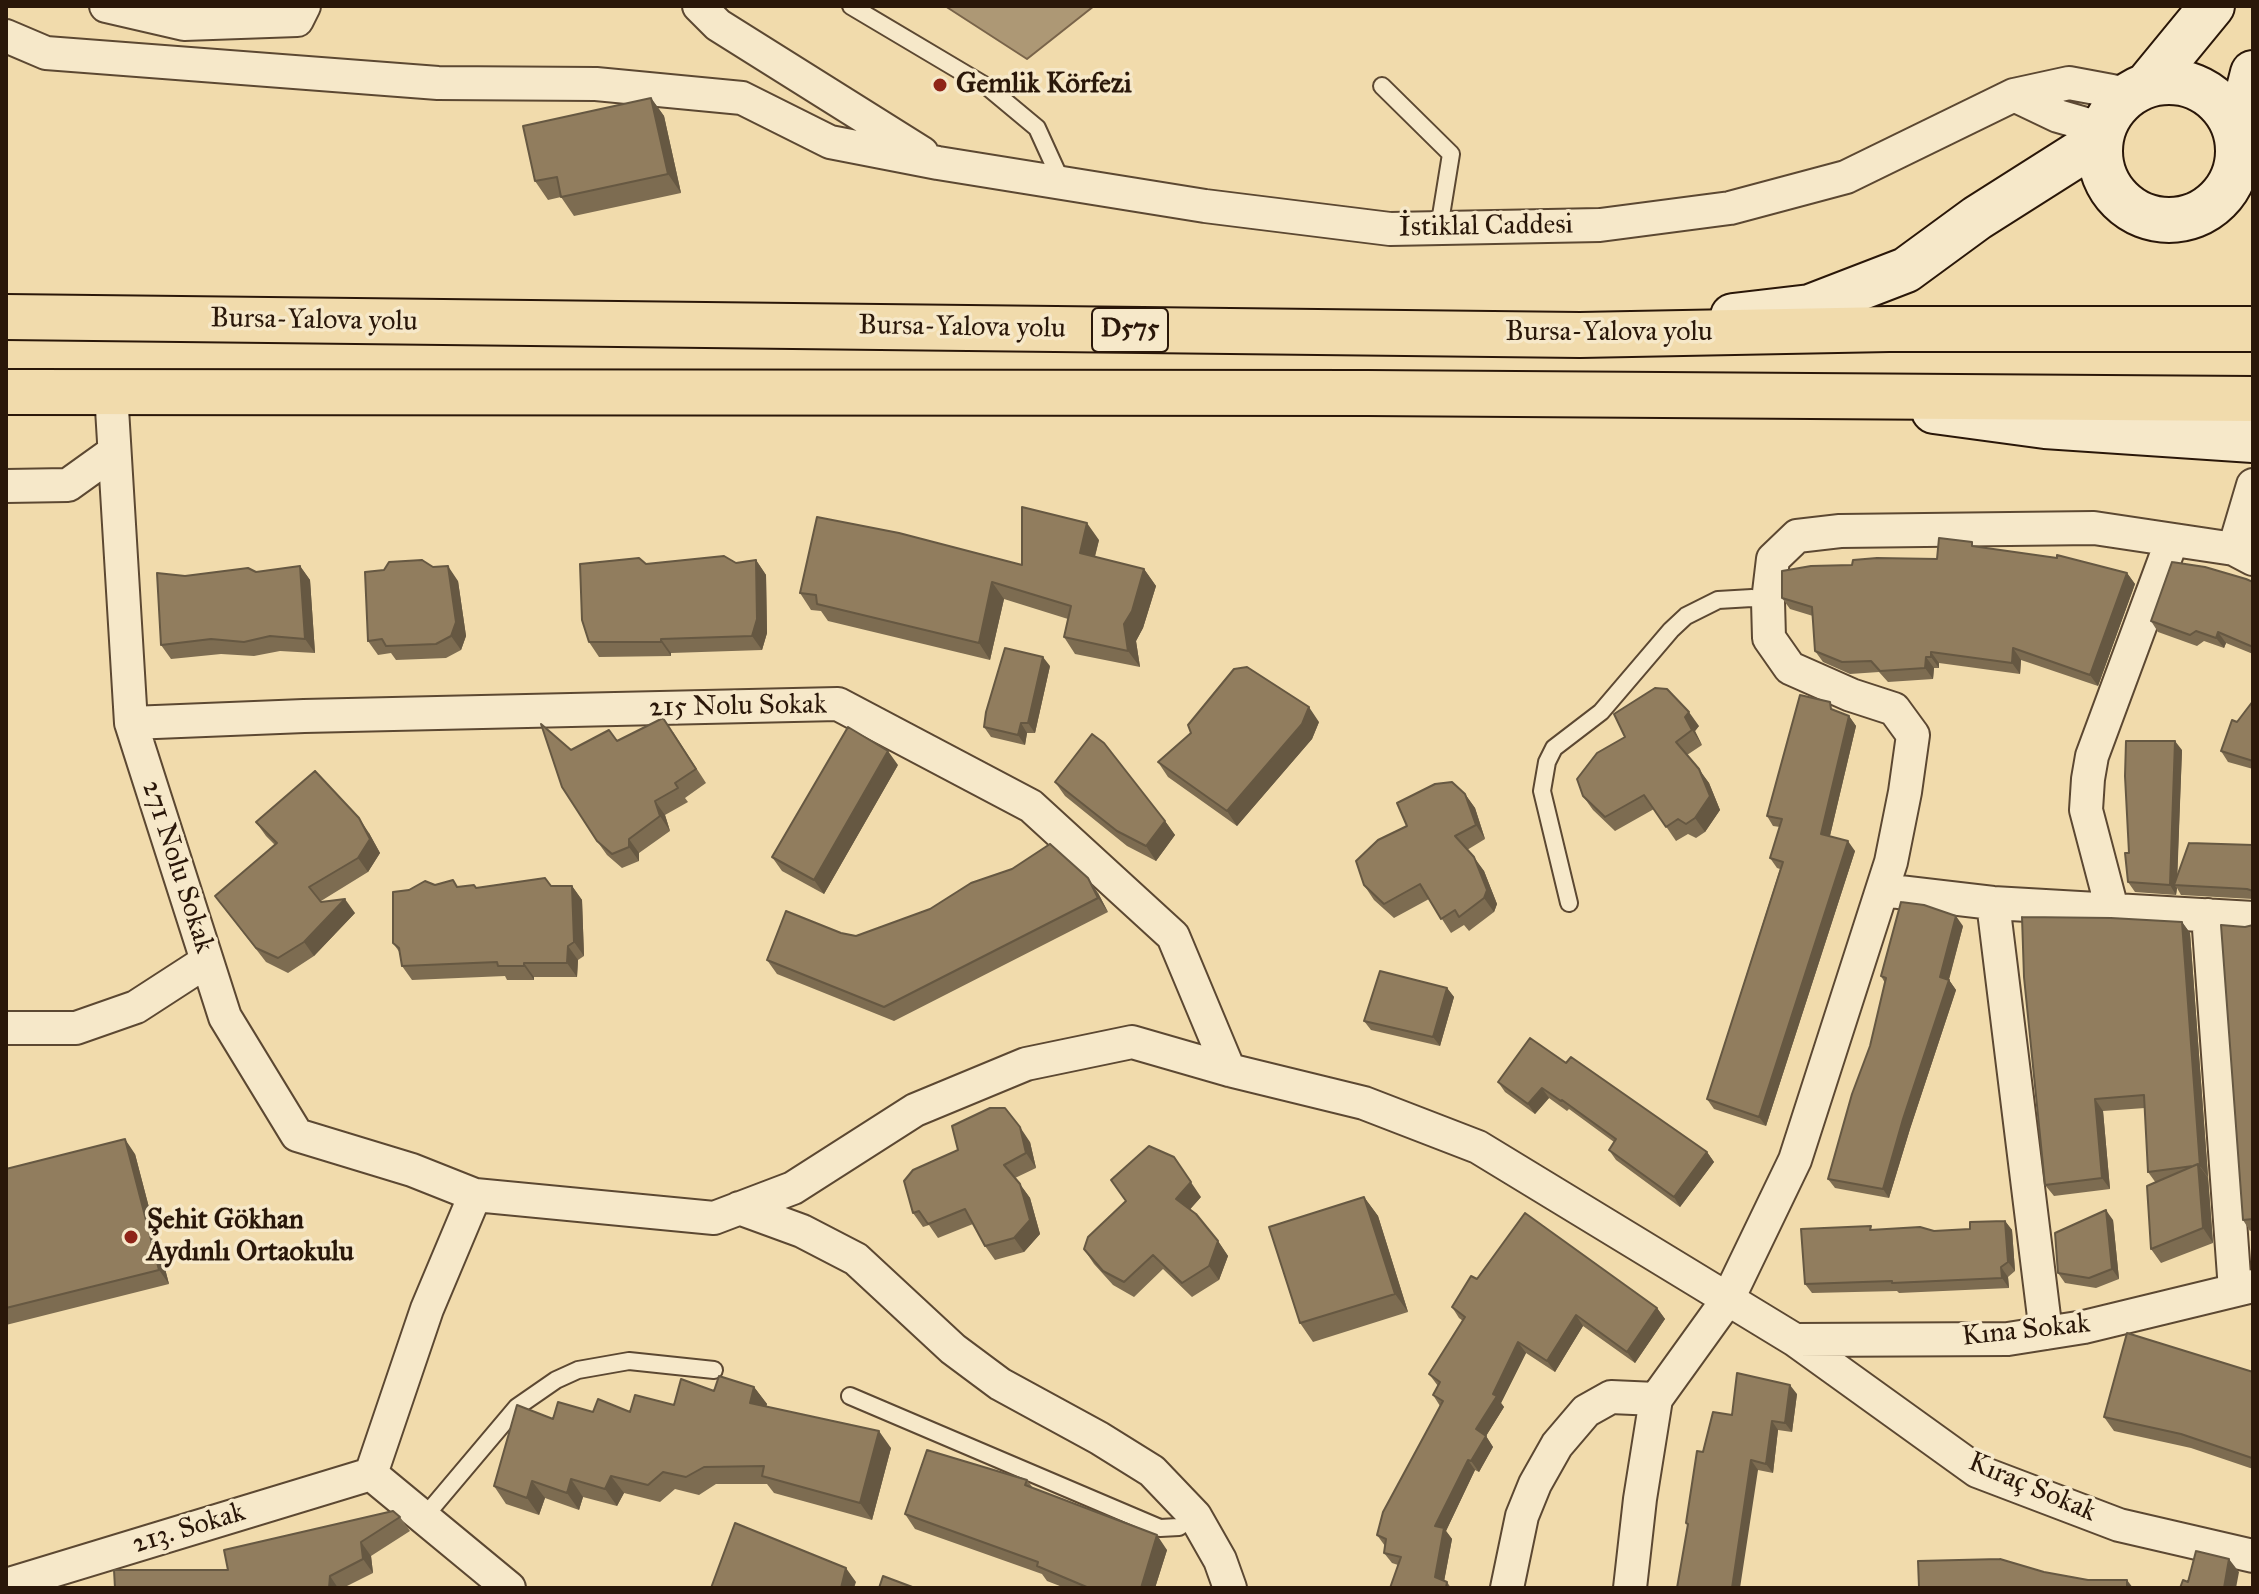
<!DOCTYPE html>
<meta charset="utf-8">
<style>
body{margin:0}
#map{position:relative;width:2259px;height:1594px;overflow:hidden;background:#f1dbac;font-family:"IM FELL Great Primer",serif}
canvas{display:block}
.frame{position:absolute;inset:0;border:8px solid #2a1709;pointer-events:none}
</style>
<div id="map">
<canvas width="2259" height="1594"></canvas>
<div class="frame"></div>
</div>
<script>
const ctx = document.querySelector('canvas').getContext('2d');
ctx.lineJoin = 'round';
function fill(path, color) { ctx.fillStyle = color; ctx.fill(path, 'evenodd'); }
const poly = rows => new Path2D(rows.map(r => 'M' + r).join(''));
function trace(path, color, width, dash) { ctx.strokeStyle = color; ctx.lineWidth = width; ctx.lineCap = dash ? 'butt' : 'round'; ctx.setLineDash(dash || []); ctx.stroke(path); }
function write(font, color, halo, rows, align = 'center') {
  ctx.font = font + ' "IM FELL Great Primer",serif'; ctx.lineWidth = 7; ctx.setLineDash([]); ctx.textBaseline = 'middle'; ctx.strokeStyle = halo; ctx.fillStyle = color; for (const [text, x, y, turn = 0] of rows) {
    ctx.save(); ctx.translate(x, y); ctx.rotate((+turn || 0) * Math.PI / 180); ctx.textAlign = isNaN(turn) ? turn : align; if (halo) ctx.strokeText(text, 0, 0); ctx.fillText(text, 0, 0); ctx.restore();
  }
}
const water = poly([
 [945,6,1094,6,1027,59,945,6]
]);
fill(water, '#ad9875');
trace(water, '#79644a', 2);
const service = poly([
 [851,6,989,88,1037,128,1062,183],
 [1382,86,1451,154,1439,228],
 [1569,903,1542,791,1547,762,1554,748,1601,712,1671,630,1686,616,1718,600,1752,598,1768,601],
 [850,1396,1160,1528,1179,1527,1195,1516],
 [425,1516,517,1407,556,1380,578,1370,629,1361,714,1370]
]);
const minor = poly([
 [106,6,184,24,297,20,304,6],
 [699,6,718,25,922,153],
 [6,36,46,53,438,83,596,84,742,98,830,142,938,163,1205,206,1390,229,1600,225,1730,208,1846,177,2014,95,2069,83,2128,94],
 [2014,95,2058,116,2103,129],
 [111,392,131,723,225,1017,297,1135,412,1170,475,1195],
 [6,486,68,485,114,452],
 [2234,549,2253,485],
 [131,723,304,716,838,704,1031,806,1173,936,1229,1070],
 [1882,890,1993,903,2253,918],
 [1993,903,2046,1333],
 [2112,909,2086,810,2088,779,2092,756,2172,540],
 [2208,915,2235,1290],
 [6,1028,76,1028,136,1007,207,961],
 [739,1208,802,1231,856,1259,953,1349,1000,1384,1099,1438,1152,1471,1195,1516,1220,1560,1230,1588],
 [1795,1340,2008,1339,2084,1327,2253,1286],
 [371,1474,427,1309,475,1195,714,1218,793,1188,915,1110,1026,1064,1132,1042,1229,1070,1364,1103,1478,1147,1795,1340,1977,1471,2119,1525,2253,1556],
 [371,1474,509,1588],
 [6,1585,371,1474],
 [1507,1588,1522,1516,1535,1484,1557,1445,1586,1411,1611,1397,1656,1399],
 [1630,1588,1640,1499,1656,1399,1728,1299,1795,1160,1891,862,1905,792,1913,735,1894,709,1851,695,1790,668,1769,638,1768,601,1773,559,1797,536,1840,531,2094,528,2234,549,2253,559]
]);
const secondary = poly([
 '2100 151a69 69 0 1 1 138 0a69 69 0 1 1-138 0Z',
 [2148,84,2212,6],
 [2237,136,2253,73],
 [1733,316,1810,307,1906,270,1977,218,2100,140],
 [1934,411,2045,426,2253,440]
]);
const trunk = poly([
 [6,317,1580,335,1889,329,2253,329],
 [6,392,1368,393,2253,399]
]);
trace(service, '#5c4832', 20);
trace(minor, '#5c4832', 36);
trace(secondary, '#2a1709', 48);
trace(trunk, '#2a1709', 48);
trace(service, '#f6e8c9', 16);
trace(minor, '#f6e8c9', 32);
trace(secondary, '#f6e8c9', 44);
trace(trunk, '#f1dbac', 44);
fill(poly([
 [651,98,664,116,681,193,574,216,561,197,548,200,535,181],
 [1099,540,1095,557,1144,569,1156,586,1143,628,1136,641,1140,667,1075,654,1064,637,1068,619,1004,599,990,660,828,621,821,611,811,610,800,593,1022,565],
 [1975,547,2127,573,2135,584,2098,686,2021,660,2020,674,1939,663,1939,668,1934,668,1933,679,1888,682,1879,672,1850,674,1823,662,1815,651,1813,616,1790,609,1782,598,1852,565,1937,559],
 [756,560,766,575,767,633,762,650,671,653,671,656,599,657,589,642,646,564,736,563],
 [300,566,310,580,315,653,280,651,254,656,221,654,171,659,161,645,185,576,256,572],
 [458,581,466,636,461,650,446,658,396,660,391,653,378,655,368,641],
 [2253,582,2253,654,2226,643,2224,648,2204,641,2197,646,2158,632,2151,621],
 [1050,666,1035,733,1027,733,1025,745,991,737,984,727],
 [2253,701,2253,769,2228,762,2221,751],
 [1836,711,1849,716,1856,726,1830,836,1855,851,1766,1126,1714,1109,1707,1099,1780,869,1777,868,1770,858,1780,827,1773,826,1767,816],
 [1319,722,1312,739,1237,826,1168,777,1158,762],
 [1699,726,1695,731,1702,745,1687,755,1709,783,1720,810,1705,832,1696,838,1688,834,1676,841,1654,809,1615,831,1593,810,1583,796,1625,737],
 [673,732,706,783,685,798,688,802,665,815,670,831,639,853,639,861,622,868,607,855,597,841,571,750,617,741],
 [2182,750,2177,876,2253,845,2253,899,2181,895,2177,888,2176,895,2135,892,2128,882,2129,853],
 [898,765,824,894,782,871,772,857],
 [1055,782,1165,821,1175,835,1156,861,1127,846,1065,796],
 [1465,794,1475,808,1485,839,1467,850,1484,871,1497,904,1494,912,1469,931,1464,925,1451,933,1429,899,1394,918,1374,900,1364,885,1407,826],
 [256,822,369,833,380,853,368,872,321,901,355,913,314,956,288,973,266,962,215,896,275,845,266,836],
 [435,885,476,888,572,886,582,900,584,956,578,960,577,977,534,977,534,980,507,980,505,976,412,980,402,966,400,953,393,943],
 [1098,893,1108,912,894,1021,777,974,767,960,841,933,856,936],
 [2182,922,2190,933,2213,1243,2161,1263,2151,1249,2156,1183,2148,1172,2145,1108,2103,1111,2110,1189,2054,1196,2045,1185],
 [2253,925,2253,1230,2250,1231,2243,1220,2245,927],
 [1963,926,1949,980,1956,990,1910,1129,1889,1198,1835,1188,1828,1179,1870,1046,1885,983,1881,976],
 [1447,988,1454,997,1440,1046,1371,1030,1364,1021],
 [1566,1063,1707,1152,1714,1162,1680,1207,1616,1160,1609,1150,1614,1142,1569,1109,1567,1111,1549,1098,1535,1114,1505,1092,1498,1082],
 [1030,1142,1036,1168,1015,1178,1030,1198,1040,1234,1024,1252,995,1260,985,1246,973,1224,938,1238,929,1225,923,1227,913,1213,958,1150],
 [135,1154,169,1284,6,1325,6,1169],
 [1201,1197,1190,1209,1218,1241,1228,1256,1219,1280,1192,1297,1163,1269,1134,1297,1113,1285,1094,1264,1084,1249],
 [1364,1197,1378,1216,1408,1312,1313,1342,1300,1323],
 [2113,1220,2119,1279,2096,1288,2065,1283,2058,1273],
 [2005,1221,2012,1230,2015,1271,2008,1277,2009,1288,1899,1293,1897,1291,1812,1293,1805,1284,1874,1230,1934,1231,1970,1229],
 [1477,1279,1657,1308,1665,1319,1635,1363,1583,1326,1555,1372,1526,1353,1501,1403,1504,1407,1486,1436,1493,1447,1479,1472,1475,1470,1446,1531,1452,1539,1444,1581,1447,1582,1451,1588,1390,1588,1398,1565,1392,1563,1384,1553,1385,1546,1377,1535,1440,1406,1433,1395,1438,1386,1429,1374,1463,1321,1459,1318,1452,1307],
 [2253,1372,2253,1469,2191,1448,2114,1431,2104,1417],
 [754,1387,767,1404,766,1407,891,1448,872,1520,774,1493,767,1484,716,1484,699,1495,675,1489,660,1502,624,1493,617,1506,583,1497,579,1510,545,1498,539,1515,506,1504,494,1486,553,1419,593,1412,630,1412,674,1405,714,1391],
 [1797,1394,1792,1432,1778,1430,1773,1473,1758,1470,1688,1526,1686,1523,1703,1452,1732,1415],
 [1027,1480,1033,1488,1167,1550,1155,1588,1065,1588,1047,1581,1042,1574,915,1529,905,1514],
 [400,1517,410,1531,371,1556,373,1573,343,1588,115,1588,228,1570]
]), '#7d6c51');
fill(poly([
 [651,98,664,116,681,193,668,174],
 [1087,523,1099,540,1091,570,1080,553],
 [756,560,766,575,767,633,762,650,752,636],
 [300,566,310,580,315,653,305,639],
 [448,566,458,581,466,636,461,650,451,636],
 [1144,569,1156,586,1143,628,1136,641,1140,667,1128,651,1124,624],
 [2127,573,2135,584,2098,686,2090,675],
 [992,582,1004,599,990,660,979,643],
 [2218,632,2226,643,2224,648,2216,638],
 [661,639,671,653,671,656,661,642],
 [2013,648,2021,660,2020,674,2012,663],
 [1931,652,1939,663,1939,668,1931,657],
 [1043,657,1050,666,1035,733,1028,723],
 [1926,657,1934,668,1933,679,1925,668],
 [1309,707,1319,722,1312,739,1237,826,1227,811],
 [1689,712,1699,726,1695,731,1702,745,1692,730,1685,717],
 [1849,716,1856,726,1828,844,1821,834],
 [1021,723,1027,733,1025,745,1018,735],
 [2175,741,2182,750,2177,885,2174,885,2177,888,2176,895,2170,885],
 [888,751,898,765,824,894,814,880],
 [1699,769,1709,783,1720,810,1705,832,1695,818],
 [1465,794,1475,808,1485,839,1476,825],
 [655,801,665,815,670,831,660,816],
 [359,818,369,833,380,853,368,872,358,858],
 [1165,821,1175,835,1156,861,1146,846],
 [629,839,639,853,639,861,629,847],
 [1848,841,1855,851,1766,1126,1759,1117],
 [1474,857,1484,871,1497,904,1494,912,1484,898],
 [1088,878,1098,893,1108,912,1098,898],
 [572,886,582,900,584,956,574,942],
 [345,899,355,913,314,956,304,942],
 [1956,916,1963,926,1947,986,1940,977],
 [2182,922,2190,933,2208,1177,2200,1166],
 [568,946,578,960,577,977,567,963],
 [524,963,534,977,534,980,524,966],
 [1949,980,1956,990,1910,1129,1889,1198,1883,1189,1903,1119],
 [1447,988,1454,997,1440,1046,1433,1037],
 [1542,1088,1549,1098,1535,1114,1528,1104],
 [2095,1099,2103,1111,2110,1189,2102,1178],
 [1020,1127,1030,1142,1036,1168,1026,1153],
 [125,1139,135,1154,169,1284,159,1270],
 [1707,1152,1714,1162,1680,1207,1674,1197],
 [1174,1157,1201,1197,1186,1214,1176,1199],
 [2198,1164,2208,1178,2213,1243,2203,1228],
 [1020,1184,1030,1198,1040,1234,1024,1252,1014,1238],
 [1364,1197,1378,1216,1408,1312,1395,1294],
 [2106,1210,2113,1220,2119,1279,2112,1269],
 [2005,1221,2012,1230,2015,1271,2008,1262],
 [1218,1241,1228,1256,1219,1280,1209,1266],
 [2001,1267,2008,1277,2009,1288,2002,1278],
 [1657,1308,1665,1319,1635,1363,1627,1352],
 [1576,1315,1583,1326,1555,1372,1547,1361],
 [1518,1342,1526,1353,1501,1403,1504,1407,1486,1436,1493,1447,1479,1472,1471,1461,1476,1429],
 [1790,1385,1797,1394,1792,1432,1785,1423],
 [754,1387,767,1404,762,1420,750,1403],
 [1772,1421,1778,1430,1773,1473,1766,1464],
 [879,1431,891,1448,872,1520,860,1503],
 [1468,1460,1475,1470,1446,1531,1452,1539,1443,1587,1435,1577,1435,1526],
 [1751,1460,1758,1470,1740,1588,1732,1588],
 [611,1476,624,1493,617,1506,605,1489],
 [571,1479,583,1497,579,1510,567,1493],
 [532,1481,545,1498,539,1515,527,1498],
 [1157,1535,1167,1550,1155,1588,1141,1588],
 [361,1542,371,1556,373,1573,363,1559],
 [2229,1559,2239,1572,2236,1588,2224,1588],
 [846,1568,856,1582,854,1588,841,1588],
 [330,1576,338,1588,329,1588],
 [2127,1580,2133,1588,2127,1588]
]), '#665842');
const building = poly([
 [651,98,668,174,561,197,557,177,535,181,523,126,651,98],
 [1022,507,1087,523,1080,553,1144,569,1132,611,1124,624,1128,651,1064,637,1071,606,992,582,979,643,817,604,816,595,800,593,817,517,899,533,1022,565,1022,507],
 [1939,538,1972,542,1972,546,2057,558,2057,555,2127,573,2090,675,2013,648,2012,663,1931,652,1931,657,1926,657,1925,668,1880,671,1871,661,1842,662,1815,651,1812,607,1782,598,1782,571,1811,566,1852,565,1853,560,1877,558,1937,559,1939,538],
 [724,556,736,563,756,560,757,619,752,636,661,639,661,642,589,642,582,620,580,564,639,558,646,564,724,556],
 [422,560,433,567,448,566,456,622,451,636,436,644,386,646,382,639,368,641,365,572,384,570,389,562,422,560],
 [2172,562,2205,567,2246,579,2253,582,2253,647,2218,632,2216,638,2196,631,2190,635,2151,621,2172,562],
 [300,566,305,639,270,636,244,642,211,639,161,645,157,573,185,576,248,568,256,572,300,566],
 [1005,648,1043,657,1028,723,1021,723,1018,735,984,727,986,712,1005,648],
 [1247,667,1309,707,1302,724,1227,811,1158,762,1191,733,1188,725,1234,669,1247,667],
 [1655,688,1667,689,1689,712,1685,717,1692,730,1676,742,1699,769,1710,796,1695,818,1686,824,1678,819,1666,827,1644,795,1605,817,1583,796,1577,779,1597,753,1625,737,1614,714,1655,688],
 [1800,695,1830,702,1831,709,1849,716,1821,834,1848,841,1759,1117,1707,1099,1783,862,1770,858,1782,819,1767,816,1800,695],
 [2253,701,2253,761,2221,751,2232,720,2237,722,2253,701],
 [663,718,696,769,675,783,678,788,655,801,660,816,629,839,629,847,612,854,597,841,562,787,541,724,571,750,609,730,617,741,663,718],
 [848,727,888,751,814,880,772,857,848,727],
 [1092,734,1104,743,1165,821,1146,846,1117,831,1055,782,1092,734],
 [2126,741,2175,741,2170,885,2128,882,2125,853,2129,853,2125,776,2126,741],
 [315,771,359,818,370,839,358,858,309,887,321,902,345,899,304,942,278,958,256,948,215,896,277,843,256,822,315,771],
 [1452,782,1465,794,1476,825,1455,836,1474,857,1487,890,1484,898,1459,917,1455,910,1441,919,1420,884,1384,904,1364,885,1356,861,1378,840,1407,826,1397,803,1435,784,1452,782],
 [2189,843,2253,845,2253,891,2247,889,2174,885,2189,843],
 [1050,844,1088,878,1098,898,884,1007,767,960,786,911,841,933,856,936,930,909,971,883,1012,869,1050,844],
 [545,878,551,886,572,886,574,942,568,946,567,963,524,963,524,966,498,966,497,962,402,966,399,948,393,943,393,892,409,890,425,881,435,885,453,880,457,887,474,885,476,888,545,878],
 [1901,902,1924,905,1956,916,1940,977,1949,980,1903,1119,1883,1189,1828,1179,1852,1094,1870,1046,1886,978,1881,976,1901,902],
 [2022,917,2111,918,2182,922,2200,1166,2198,1166,2198,1164,2193,1166,2148,1172,2144,1095,2095,1099,2102,1178,2045,1185,2024,977,2022,917],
 [2221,925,2245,927,2253,925,2253,1219,2243,1220,2221,925],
 [1380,971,1447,988,1433,1037,1364,1021,1380,971],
 [1530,1038,1566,1063,1571,1057,1707,1152,1674,1197,1609,1150,1616,1139,1562,1100,1561,1101,1542,1088,1528,1104,1498,1082,1530,1038],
 [990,1108,1005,1108,1020,1127,1026,1153,1004,1165,1020,1184,1030,1220,1014,1238,985,1246,965,1209,928,1224,919,1211,913,1213,904,1181,913,1170,958,1150,952,1126,990,1108],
 [125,1139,159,1270,6,1308,6,1169,125,1139],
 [1149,1146,1174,1157,1191,1182,1176,1199,1196,1214,1218,1241,1209,1266,1182,1283,1153,1255,1124,1282,1103,1271,1084,1249,1088,1237,1126,1201,1111,1180,1149,1146],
 [2198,1164,2203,1228,2151,1249,2147,1186,2198,1164],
 [1364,1197,1395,1294,1300,1323,1269,1227,1364,1197],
 [2106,1210,2112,1269,2089,1278,2058,1273,2055,1233,2106,1210],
 [1525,1213,1657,1308,1627,1352,1576,1315,1547,1361,1518,1342,1493,1394,1497,1396,1476,1429,1486,1436,1471,1461,1468,1460,1435,1526,1444,1528,1435,1577,1447,1582,1446,1588,1390,1588,1401,1557,1384,1553,1386,1539,1377,1535,1383,1512,1443,1401,1433,1395,1440,1382,1429,1374,1465,1317,1452,1307,1471,1276,1477,1279,1525,1213],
 [2005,1221,2008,1262,2001,1267,2002,1278,1892,1283,1892,1281,1805,1284,1801,1229,1871,1226,1870,1230,1920,1227,1934,1231,1970,1229,1970,1222,2005,1221],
 [2127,1333,2253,1372,2252,1458,2181,1434,2104,1417,2127,1333],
 [1737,1373,1790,1385,1785,1423,1772,1421,1766,1464,1751,1460,1732,1588,1677,1588,1688,1524,1686,1523,1697,1451,1703,1452,1713,1412,1732,1415,1737,1373],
 [719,1376,754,1387,750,1403,879,1431,860,1503,762,1476,764,1466,704,1467,686,1477,663,1472,648,1485,611,1476,605,1489,571,1479,567,1493,532,1481,527,1498,494,1486,517,1405,553,1419,558,1402,593,1412,598,1399,630,1412,635,1395,674,1405,681,1379,714,1391,719,1376],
 [927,1450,1027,1480,1025,1485,1157,1535,1141,1588,1089,1588,1037,1566,1038,1562,905,1514,927,1450],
 [393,1511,400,1517,361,1542,363,1559,330,1576,329,1588,115,1588,114,1570,228,1570,224,1550,393,1511],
 [735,1523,846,1568,841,1588,711,1588,735,1523],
 [2196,1551,2229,1559,2224,1588,2180,1588,2183,1580,2188,1582,2196,1551],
 [2000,1559,2044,1572,2088,1580,2127,1580,2127,1588,1922,1588,1919,1587,1918,1561,2000,1559],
 [883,1576,915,1588,879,1588,883,1576]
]);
fill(building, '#917d5e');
trace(building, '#665842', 2);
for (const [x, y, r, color] of [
 [940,85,8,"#8f2418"],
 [131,1237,8,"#8f2418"]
]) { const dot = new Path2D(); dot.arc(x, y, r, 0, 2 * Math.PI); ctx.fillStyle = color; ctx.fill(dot); trace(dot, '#f6e8c9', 3); }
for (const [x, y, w] of [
 [1130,330,76]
]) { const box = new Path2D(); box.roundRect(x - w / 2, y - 22, w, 44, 6); ctx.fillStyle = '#f6e8c9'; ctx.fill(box); trace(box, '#2a1709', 2); }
write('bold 26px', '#2a1709', null, [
 ["D575",1130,330]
]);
write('bold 28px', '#2a1709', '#f6e8c9', [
 ["Gemlik Körfezi",956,85],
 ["Şehit Gökhan",147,1221],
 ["Aydınlı Ortaokulu",147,1253]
], 'left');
write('28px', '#2a1709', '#f6e8c9', [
 ["İstiklal Caddesi",1486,227,-1],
 ["Bursa-Yalova yolu",314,321,1],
 ["Bursa-Yalova yolu",962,328,1],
 ["Bursa-Yalova yolu",1609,333],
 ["215 Nolu Sokak",738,707,-1],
 ["271 Nolu Sokak",177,867,72],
 ["Kına Sokak",2026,1331,-6],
 ["Kıraç Sokak",2032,1488,23],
 ["213. Sokak",189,1529,-17]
]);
</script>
